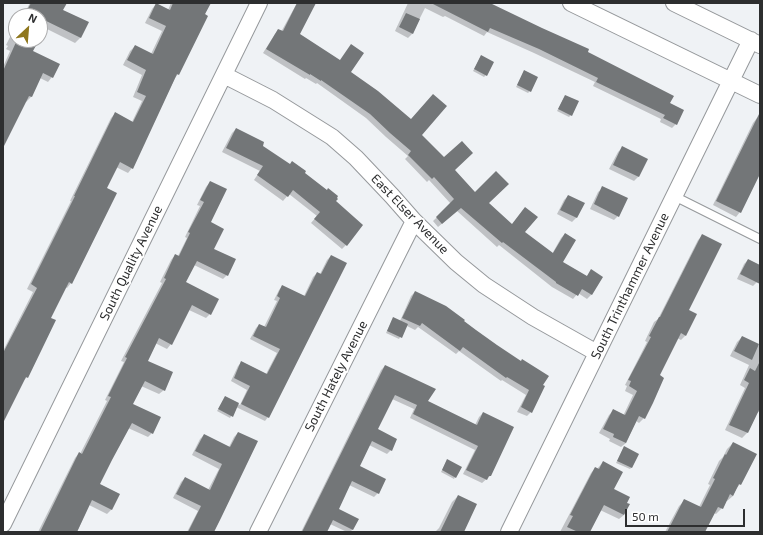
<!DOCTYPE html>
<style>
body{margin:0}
#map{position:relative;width:763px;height:535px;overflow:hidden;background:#eff2f5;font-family:"Exo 2",sans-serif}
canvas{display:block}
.frame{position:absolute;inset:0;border:4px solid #2d2e2f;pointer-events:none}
.north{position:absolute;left:8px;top:8px;width:40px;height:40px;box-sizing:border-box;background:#fff;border:1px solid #ababac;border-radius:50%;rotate:26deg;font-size:11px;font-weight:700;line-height:16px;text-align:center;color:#2d2e2f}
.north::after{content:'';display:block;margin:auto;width:14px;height:18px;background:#8f771d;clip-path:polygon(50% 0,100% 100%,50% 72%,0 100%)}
.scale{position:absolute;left:625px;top:509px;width:120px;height:18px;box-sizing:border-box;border:2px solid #2d2e2f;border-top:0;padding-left:5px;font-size:12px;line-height:14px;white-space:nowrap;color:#2d2e2f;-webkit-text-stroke:3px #fff;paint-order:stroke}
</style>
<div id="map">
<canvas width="763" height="535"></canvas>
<div class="frame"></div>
<div class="north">N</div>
<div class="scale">50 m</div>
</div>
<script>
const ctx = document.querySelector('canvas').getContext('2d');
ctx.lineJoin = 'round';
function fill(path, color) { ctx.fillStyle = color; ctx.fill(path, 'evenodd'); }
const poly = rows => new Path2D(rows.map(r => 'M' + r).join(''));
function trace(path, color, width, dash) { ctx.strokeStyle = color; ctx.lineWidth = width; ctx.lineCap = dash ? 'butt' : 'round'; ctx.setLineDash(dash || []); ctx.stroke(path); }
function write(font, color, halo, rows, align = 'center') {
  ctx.font = font + ' "Exo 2",sans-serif'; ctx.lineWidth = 4; ctx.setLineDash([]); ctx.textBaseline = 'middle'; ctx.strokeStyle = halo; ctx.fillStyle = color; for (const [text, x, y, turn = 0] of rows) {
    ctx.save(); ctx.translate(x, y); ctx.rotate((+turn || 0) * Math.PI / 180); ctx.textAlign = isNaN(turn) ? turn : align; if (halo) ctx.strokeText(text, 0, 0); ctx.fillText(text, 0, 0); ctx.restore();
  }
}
fill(poly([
 [30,3,65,3,62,10,87,22,80,38,75,43,45,28,40,36,40,16,23,16],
 [171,3,210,3,178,74,175,78,132,168,128,173,116,167,106,188,71,283,67,288,65,287,49,318,27,377,23,381,3,419,3,351,33,292,27,289,71,201,70,201,111,118,115,114,132,122,142,101,133,97,142,75,123,65,130,51,135,46,151,54,162,31,145,23,152,9,156,4,168,10],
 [297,3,306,3,298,35,349,72,420,135,475,194,488,203,512,225,552,254,561,238,565,234,562,263,586,277,591,271,601,277,591,295,587,299,578,293,573,299,552,287,499,245,497,247,457,211,438,227,433,221,451,204,429,180,427,182,405,159,408,156,386,137,366,118,317,83,316,84,306,78,305,79,263,53,275,34,279,30,281,32],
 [408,3,488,3,586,52,669,104,676,124,672,128,660,122,661,119,593,86,595,82,534,53,487,32,484,36,445,16,443,17,425,8,412,34,408,38,395,31],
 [16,29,16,40,38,40,32,52,52,77,48,82,40,78,31,97,26,102,25,101,3,146,3,67,10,51,6,49,8,46,6,45,11,35],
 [481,56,486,75,484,77,473,71],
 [524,72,530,91,528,93,516,87],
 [564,98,571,115,569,117,557,111],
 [757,118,760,120,760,172,740,212,736,217,713,205,753,123],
 [236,129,289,165,304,173,335,202,346,245,342,249,311,223,317,216,289,194,283,201,254,180,260,171,222,152,232,133],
 [622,148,646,159,638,177,634,181,609,169,618,152],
 [210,182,209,223,213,249,227,275,223,279,194,265,185,283,210,314,206,318,189,310,171,344,167,349,155,343,146,361,164,390,159,394,141,386,132,404,152,433,148,437,128,428,99,484,119,494,111,510,107,514,89,505,77,532,38,532,75,458,79,453,80,454,107,401,105,400,124,362,121,361,162,283,160,282,171,260,175,255,178,256,187,238,185,237,200,206,197,205,206,187],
 [603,188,618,216,614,220,590,209,598,192],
 [568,196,583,204,576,218,572,222,557,214,564,200],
 [703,235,688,310,685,336,681,340,677,338,658,376,644,418,639,423,636,421,626,443,621,447,609,441,610,439,599,433,609,415,613,411,623,416,633,395,625,391,627,386,625,385,647,342,645,341,654,322,658,319,698,240],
 [331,256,268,417,265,421,236,407,230,418,217,411,225,398,240,405,247,390,231,381,238,366,242,362,266,374,277,353,250,339,256,328,259,325,264,327,277,301,274,300,279,290,282,286,304,296,313,277,317,273,320,274,327,260],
 [748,260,760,266,760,276,757,282,753,286,737,279,744,264],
 [415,292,463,321,542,385,531,412,527,416,517,412,526,395,502,380,501,381,459,351,456,354,418,327,415,330,407,326,399,339,386,333,392,320,400,321,411,296],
 [742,337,760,346,760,411,757,413,747,433,742,438,725,430,745,388,740,385,749,365,730,356,737,342],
 [385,366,427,401,475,425,479,417,483,413,490,476,482,483,463,474,475,450,410,418,414,409,392,399,376,430,391,450,387,454,369,445,358,467,378,493,374,497,349,485,337,509,353,529,350,532,347,532,330,524,326,532,301,532,381,370],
 [238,433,212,532,187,532,198,511,173,498,181,482,185,478,208,490,219,469,192,455,200,439,204,435,229,447,234,437],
 [733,443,740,484,736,489,733,496,727,501,726,501,722,508,716,514,714,513,705,531,708,532,665,532,679,506,685,500,699,507,710,485,708,484,719,461,723,457,727,449],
 [623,449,632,467,630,469,616,463],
 [446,462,455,477,454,479,441,472],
 [603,462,612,490,624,515,619,519,600,510,589,532,560,532,591,473,595,468,597,469],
 [458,496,462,532,435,532,439,528,452,502]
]), '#0003');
fill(poly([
 [31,3,67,3,63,10,89,22,81,38,40,18,40,16,24,16],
 [156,3,170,10,173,3,211,3,205,14,208,16,179,75,177,74,133,169,120,162,107,188,117,193,72,284,69,282,51,318,56,320,28,378,26,377,3,423,3,353,37,288,31,284,75,196,74,196,115,112,133,122,146,96,137,92,146,70,127,60,135,45,153,54,166,26,149,18],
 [297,3,316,3,300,34,340,60,351,44,364,53,351,72,378,91,411,119,433,94,447,106,422,135,444,157,462,141,473,153,455,170,475,192,496,171,509,184,489,203,512,224,525,207,538,217,525,232,553,253,565,233,576,240,563,262,587,276,591,269,603,277,592,295,582,289,578,296,556,283,556,282,503,242,502,243,461,208,442,224,436,217,454,199,434,177,432,179,408,155,411,151,390,133,370,114,321,80,321,81,310,74,310,75,266,49,278,29,283,31],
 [431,3,490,3,542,28,589,49,588,52,674,96,670,103,684,110,677,125,663,118,665,115,596,82,598,78,539,49,490,28,488,32],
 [406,13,420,19,413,34,399,27],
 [17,40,39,40,33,51,60,64,53,78,43,73,32,97,29,96,3,148,3,71],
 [481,55,494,62,487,76,474,69],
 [524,70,538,77,531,92,517,85],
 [565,95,579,101,572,116,558,109],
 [760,112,760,174,741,213,716,201],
 [236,128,264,142,263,146,290,164,292,161,306,171,305,173,327,190,328,188,338,196,337,198,338,199,336,201,363,225,347,246,314,219,320,212,293,190,288,197,257,175,263,166,226,148],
 [622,146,648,159,639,177,613,165],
 [210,181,227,189,211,222,224,229,214,249,236,259,228,276,197,261,186,282,219,299,211,315,192,305,172,345,159,338,148,361,173,372,165,391,145,381,133,404,161,417,153,434,132,423,112,460,100,484,120,494,112,510,92,500,77,532,40,532,79,452,82,454,111,397,108,396,127,358,125,357,166,279,164,278,175,254,179,256,190,233,188,232,204,202,200,200],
 [602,186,628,198,619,217,594,204],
 [568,195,585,203,577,218,560,210],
 [702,234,722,244,689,310,697,314,686,336,681,333,660,375,664,378,653,403,645,419,639,416,626,443,613,437,614,434,603,429,613,409,625,415,637,391,629,386,631,381,628,380,651,337,649,336,659,317,660,317],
 [331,255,347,263,269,418,241,404,250,386,234,378,241,361,267,374,280,349,253,336,259,324,266,327,280,298,277,296,282,285,305,296,317,272,321,274],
 [748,259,760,265,760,284,740,274],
 [415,291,446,306,465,320,464,321,476,330,497,345,521,361,522,359,549,376,543,385,545,386,532,413,521,407,529,390,507,377,506,378,463,347,460,351,422,323,420,326,402,318],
 [393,317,408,324,402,338,387,331],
 [742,336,759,344,752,360,734,351],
 [760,361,760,408,748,433,729,425,749,383,744,380,750,368,755,371],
 [385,365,436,389,428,401,477,425,483,412,514,427,491,476,489,476,487,480,466,470,478,446,413,414,417,405,395,395,378,429,397,439,392,451,372,441,360,466,386,479,379,494,352,481,339,509,359,519,353,530,333,520,327,532,302,532],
 [225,396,239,403,233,417,218,409],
 [238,432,258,441,221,518,214,532,188,532,201,506,176,494,185,477,210,490,222,464,195,451,204,434,230,447],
 [733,442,757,454,741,485,739,484,733,496,730,494,723,509,718,507,705,532,667,532,684,499,701,507,715,479,713,478,725,454,726,455],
 [624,446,639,454,632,468,617,461],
 [447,459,462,467,456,478,442,470],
 [603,461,623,472,614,489,630,497,627,503,630,504,624,515,604,505,590,532,578,532,567,527,573,516,570,515,595,467,599,469],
 [458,495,477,504,464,532,440,532]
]), '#737678');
const service = poly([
 [674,196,760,239]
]);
const minor = poly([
 [571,3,760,95],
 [674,3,760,45],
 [224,75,273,100,332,137,356,158,392,196,414,221,456,262,484,285,533,317,597,353],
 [3,524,259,3],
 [258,532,414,221],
 [509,532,751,40]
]);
trace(service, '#95989b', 10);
trace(minor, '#95989b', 18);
trace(service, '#fff', 8);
trace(minor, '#fff', 16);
write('13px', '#2d2e2f', '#fff', [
 ["East Elser Avenue",410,214,46],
 ["South Quality Avenue",131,263,-64],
 ["South Trinthammer Avenue",630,286,-64],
 ["South Hately Avenue",336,376,-63]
]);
</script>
